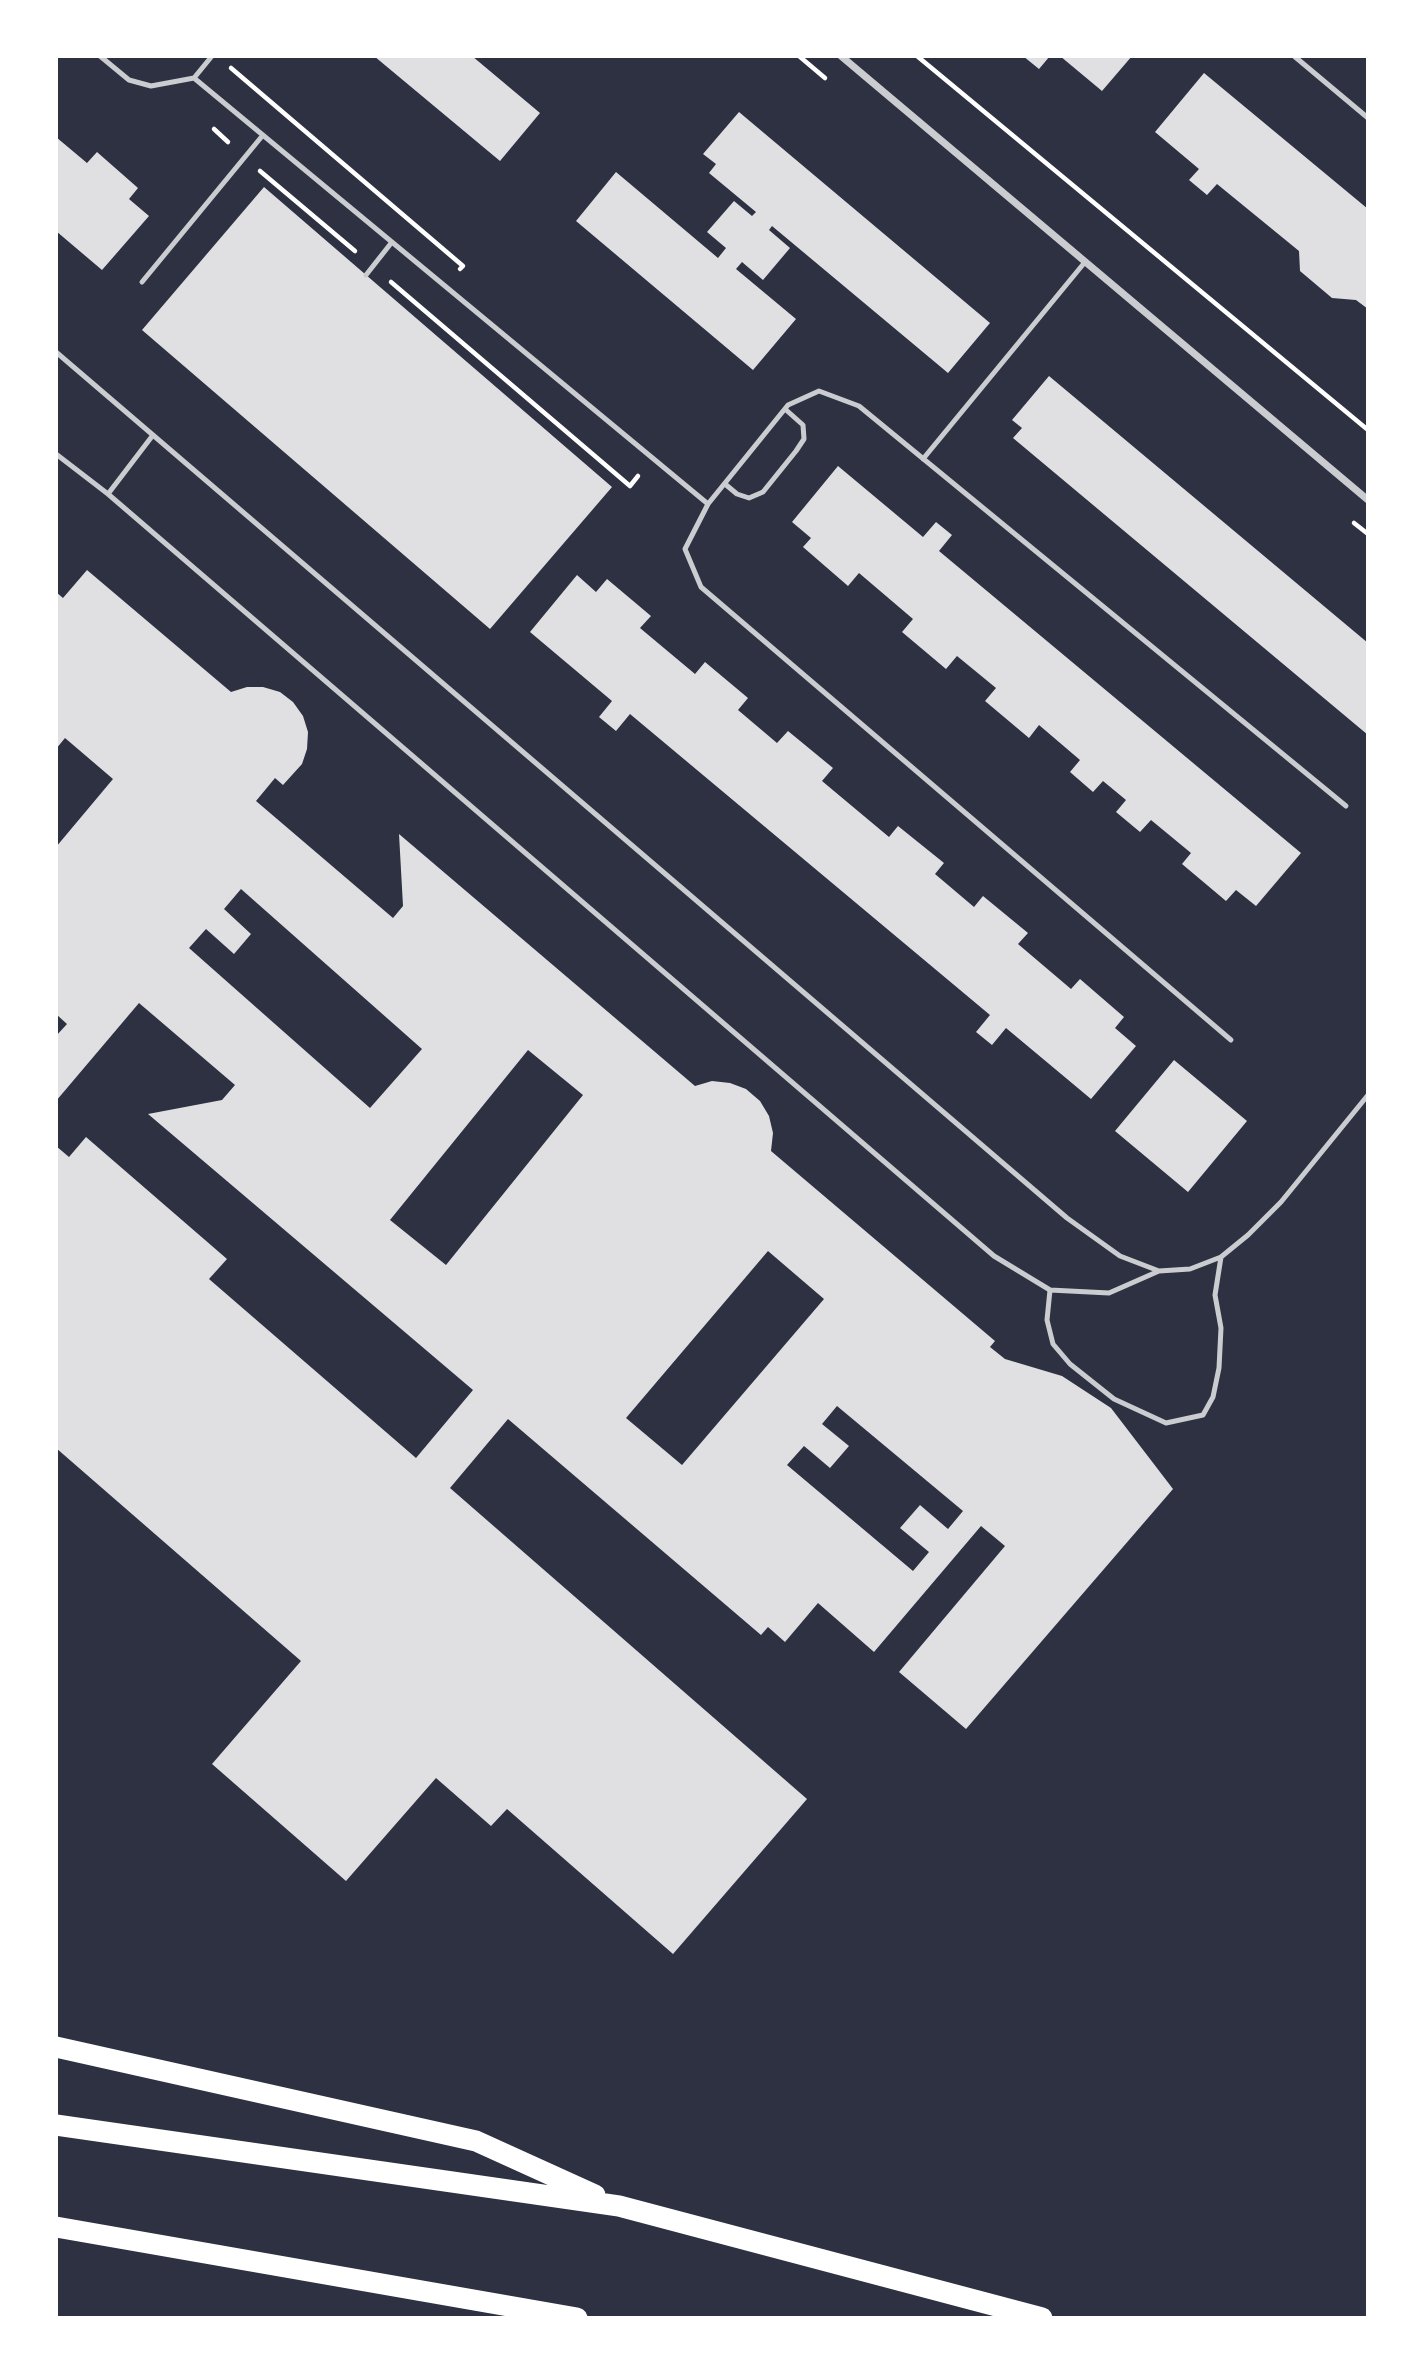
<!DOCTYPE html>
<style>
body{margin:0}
#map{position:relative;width:1424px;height:2374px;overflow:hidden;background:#2d3142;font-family:"Space Grotesk",sans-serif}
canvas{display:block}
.frame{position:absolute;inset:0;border:58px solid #fff;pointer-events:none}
</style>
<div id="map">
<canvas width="1424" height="2374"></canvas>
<div class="frame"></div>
</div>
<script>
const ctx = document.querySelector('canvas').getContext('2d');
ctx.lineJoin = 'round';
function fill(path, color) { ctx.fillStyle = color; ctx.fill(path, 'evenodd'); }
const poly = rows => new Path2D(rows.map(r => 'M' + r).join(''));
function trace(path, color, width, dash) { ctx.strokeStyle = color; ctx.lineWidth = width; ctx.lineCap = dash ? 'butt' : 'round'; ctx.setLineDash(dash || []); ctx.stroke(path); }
fill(poly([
 [374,56,472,56,540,113,500,161],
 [1023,56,1050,56,1039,69],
 [1060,56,1132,56,1102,91],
 [1204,73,1368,209,1368,309,1356,300,1332,298,1300,271,1299,251,1217,184,1207,195,1189,180,1199,169,1155,132],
 [739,112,990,323,948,373,772,226,769,230,790,248,763,280,742,262,736,269,796,319,753,370,576,221,616,172,718,258,726,248,707,232,734,201,752,216,756,212,709,173,716,164,703,154],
 [56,137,87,163,97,152,138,188,129,199,149,216,102,270,56,231],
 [264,187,612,487,490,629,142,330],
 [1049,376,1368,643,1368,735,1013,438,1022,428,1012,420],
 [838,466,923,537,936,522,952,535,939,551,1301,853,1256,906,1236,890,1226,901,1182,864,1191,853,1151,820,1140,832,1116,812,1126,800,1103,781,1093,792,1070,772,1080,760,1039,725,1029,738,985,701,996,688,957,656,946,669,902,632,913,619,859,573,848,586,803,547,811,538,792,522],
 [87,570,231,692,247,687,263,687,280,692,293,702,303,716,308,732,307,749,302,764,283,785,275,778,256,801,393,918,403,906,399,834,695,1086,712,1081,730,1083,746,1089,760,1101,769,1116,773,1133,771,1151,995,1341,990,1347,1005,1359,1062,1376,1111,1408,1173,1489,966,1729,899,1672,1005,1546,981,1526,874,1652,818,1603,785,1642,768,1627,761,1635,508,1419,450,1488,807,1799,673,1954,507,1809,491,1826,436,1778,346,1881,212,1764,301,1661,56,1448,56,1146,69,1157,86,1137,227,1259,209,1279,416,1458,473,1390,148,1114,222,1100,235,1085,139,1003,56,1101,56,1036,67,1024,56,1014,56,847,113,779,65,738,56,749,56,592,63,598],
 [241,889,422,1049,370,1108,189,948,206,929,234,954,251,934,224,909],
 [528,1050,583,1095,446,1265,390,1220],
 [768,1251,824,1299,682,1465,626,1418],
 [837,1406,963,1511,948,1529,920,1505,900,1528,929,1552,913,1571,787,1465,804,1446,830,1468,849,1446,822,1424],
 [577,575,596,592,607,579,651,616,640,628,695,674,705,662,748,698,738,710,777,743,788,731,833,768,822,781,889,837,898,826,944,863,935,874,974,907,983,896,1028,933,1018,944,1071,989,1080,979,1124,1017,1115,1028,1136,1046,1091,1099,1006,1028,992,1045,976,1032,990,1015,630,714,616,731,599,717,612,701,530,632],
 [1174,1060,1247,1121,1188,1192,1115,1131]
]), '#e0e0e3');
trace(poly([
 [799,56,825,78],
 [917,56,1368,430],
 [231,68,463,266,460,269],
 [214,129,228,142],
 [260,171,355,251],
 [391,282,630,486,638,476],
 [1354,523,1368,534]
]), '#fff', 4.5);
trace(poly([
 [100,56,129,80,151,86,194,78,212,56],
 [1294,56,1368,118],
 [194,78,708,504],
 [366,275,392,242],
 [142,282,263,135],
 [56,352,1067,1218,1120,1256,1159,1271],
 [56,454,108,494,994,1256,1050,1290,1109,1293,1159,1271,1190,1269,1221,1257,1248,1235,1281,1202,1368,1095],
 [923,459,1085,262],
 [725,484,737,494,749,498,763,492,796,451,804,439,803,425,785,409],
 [108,494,153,435],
 [1231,1040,701,587,685,549,708,504,788,405,819,391,859,406,1346,806],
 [1050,1290,1047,1320,1053,1344,1070,1364,1114,1399,1166,1423,1203,1415,1213,1397,1219,1368,1221,1328,1215,1295,1221,1257]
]), '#caccd0', 5);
trace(poly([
 [841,56,1368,500]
]), '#caccd0', 7);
trace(poly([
 [56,2047,476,2141,595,2195],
 [56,2125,619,2206,1042,2318],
 [56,2227,577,2318]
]), '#fff', 21);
</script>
